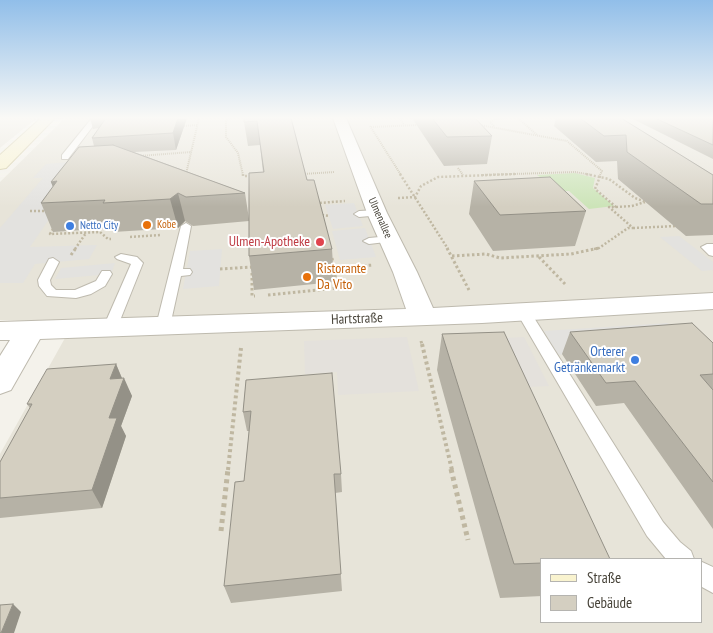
<!DOCTYPE html>
<meta charset="utf-8">
<style>
body{margin:0}
#map{position:relative;width:713px;height:633px;overflow:hidden;background:#f4f2eb;font-family:"PT Sans Narrow",sans-serif}
canvas{display:block}
.legend{position:absolute;left:540px;top:558px;width:162px;height:65px;box-sizing:border-box;background:#fff;border:1px solid #b5b4b0;margin:0;padding:6px 9px;list-style:none;font-size:15px;color:#474339}
.legend li{display:flex;align-items:center;gap:10px;height:25px}
.legend b{width:25px;border:1px solid #b5b4b0}
</style>
<div id="map">
<canvas width="713" height="633"></canvas>
<ul class="legend">
<li><b style="height:6px;background:#f9f3cf"></b>Straße</li>
<li><b style="height:14px;background:#d4cfc1"></b>Gebäude</li>
</ul>
</div>
<script>
const ctx = document.querySelector('canvas').getContext('2d');
ctx.lineJoin = 'round';
function fill(path, color) { ctx.fillStyle = color; ctx.fill(path, 'evenodd'); }
const poly = rows => new Path2D(rows.map(r => 'M' + r).join(''));
function trace(path, color, width, dash) { ctx.strokeStyle = color; ctx.lineWidth = width; ctx.lineCap = dash ? 'butt' : 'round'; ctx.setLineDash(dash || []); ctx.stroke(path); }
function write(font, color, halo, rows, align = 'center') {
  ctx.font = font + ' "PT Sans Narrow",sans-serif'; ctx.lineWidth = 4; ctx.setLineDash([]); ctx.textBaseline = 'middle'; ctx.strokeStyle = halo; ctx.fillStyle = color; for (const [text, x, y, turn = 0] of rows) {
    ctx.save(); ctx.translate(x, y); ctx.rotate((+turn || 0) * Math.PI / 180); ctx.textAlign = isNaN(turn) ? turn : align; if (halo) ctx.strokeText(text, 0, 0); ctx.fillText(text, 0, 0); ctx.restore();
  }
}
fill(poly([
 [0,118,37,118,0,148],
 [65,118,713,118,713,633,0,633,0,454,74,322,0,320,0,182],
 [542,559,702,559,702,622,542,622]
]), '#e7e4d9');
fill(poly([
 [407,337,419,391,338,395,337,372,305,374,304,341],
 [524,337,549,386,464,390,448,341]
]), '#e4e1dc');
fill(poly([
 [575,173,595,178,593,188,614,206,589,209,569,191,560,191,537,175]
]), '#cce4b8');
fill(poly([
 [69,162,80,174,30,247,97,245,89,259,35,264,23,283,0,283,0,228,43,178,33,178,46,164],
 [354,203,363,226,333,229,325,205],
 [365,228,376,257,340,260,332,231],
 [679,236,713,262,713,270,702,271,660,237],
 [222,249,219,286,183,289,190,251],
 [115,263,111,274,55,279,61,268],
 [667,323,705,338,557,355,544,331]
]), '#e3e2df');
const service = poly([
 [92,118,99,118,68,159,62,159,62,155,92,118],
 [377,210,382,213,381,215,359,217,354,214,359,211,377,210],
 [186,223,191,226,183,269,190,269,192,272,190,275,181,276,170,326,168,329,163,330,158,329,156,326,181,226,186,223],
 [390,236,395,239,394,241,369,244,363,241,369,238,390,236],
 [707,244,713,244,713,256,709,255,701,247,707,244],
 [121,254,137,257,143,263,117,328,115,331,110,332,105,331,103,328,131,264,117,259,115,257,121,254],
 [53,258,59,262,50,280,51,285,56,290,75,290,96,281,102,271,110,271,112,274,105,286,91,294,76,298,47,296,39,286,38,280,49,259,53,258],
 [524,309,531,313,663,522,680,542,691,551,694,559,666,559,647,536,517,313,524,309],
 [702,562,713,567,713,593,702,587,702,562]
]);
const minor = poly([
 [333,118,346,118,387,213,417,272,433,308,713,293,713,309,482,323,40,339,11,390,0,394,0,356,10,340,0,340,0,322,406,309,393,272,367,213,333,118]
]);
const secondary = poly([
 [41,118,55,118,6,168,0,169,0,155,41,118]
]);
trace(service, '#bebaae', 2);
trace(minor, '#bebaae', 2);
trace(secondary, '#cfc79f', 2);
trace(poly([
 [229,118,226,121,226,137,238,153,243,175],
 [400,118,404,125],
 [518,118,537,135],
 [480,125,567,141,602,171,600,175],
 [182,126,197,125],
 [370,126,401,175],
 [494,126,490,122,495,119,508,118],
 [371,127,418,125],
 [139,156,191,152],
 [458,168,463,175],
 [186,174,199,118],
 [303,174,334,172],
 [481,175,575,172,592,175]
]), '#bfb7a1', 2, [1, 1]);
trace(poly([
 [243,174,243,176,252,176],
 [400,174,448,249],
 [586,174,609,179,635,198,646,202],
 [398,198,415,197,421,186,438,177,515,174],
 [320,206,319,203,345,201],
 [616,207,632,206,645,202],
 [30,211,48,211],
 [322,215,329,216],
 [633,228,677,226],
 [53,229,50,234,100,232,108,239,111,239],
 [130,237,161,235],
 [75,249,86,233],
 [594,249,599,248,628,228,633,228,609,207,616,207,595,189,601,174]
]), '#bfb7a1', 2.5, [2, 2]);
trace(poly([
 [447,248,469,290],
 [71,255,76,248],
 [452,256,486,254,500,258,571,254,599,248],
 [539,257,566,285],
 [332,258,334,268,373,265],
 [220,269,252,267,252,265],
 [252,273,252,296,255,296],
 [268,295,337,288,334,268],
 [421,341,422,345]
]), '#bfb7a1', 3, [2.5, 2.5]);
trace(poly([
 [422,344,452,470],
 [228,470,241,348]
]), '#bfb7a1', 4, [3, 3]);
trace(poly([
 [451,469,468,540],
 [221,531,228,469]
]), '#bfb7a1', 5, [4, 4]);
fill(service, '#fff');
fill(minor, '#fff');
fill(secondary, '#f9f3cf');
fill(poly([
 [90,118,187,118,176,150,134,152,245,193,249,219,263,172,260,145,248,146,244,122,291,118,307,180,332,249,334,282,254,290,249,256,249,221,193,226,185,221,178,228,113,232,112,228,53,232,41,203,53,187,51,182,94,146,92,138,99,128,93,129],
 [412,118,475,118,492,136,487,164,444,166],
 [556,118,621,118,713,175,713,235,686,236,618,179,617,161,596,162,554,126],
 [631,118,713,118,713,159],
 [474,181,586,211,575,246,493,251,469,214],
 [570,332,713,343,713,529,624,403,596,406,562,354],
 [442,334,610,559,542,559,542,596,500,598,437,370],
 [116,364,122,378,132,396,121,426,126,436,102,508,0,518,0,462,30,408,27,404],
 [246,380,341,474,342,492,335,493,342,591,231,603,224,586,244,481,249,431,247,431,243,412]
]), '#b6b2a6');
fill(poly([
 [178,118,187,118,176,150,173,133],
 [57,181,59,202,51,182],
 [178,193,185,221,178,228,170,199],
 [116,364,123,381,124,378,132,396,121,426,126,436,102,508,92,490,110,379],
 [13,604,21,612,14,633,1,633]
]), '#949187');
const building = poly([
 [106,118,178,118,173,133,92,138,106,118],
 [244,118,291,118,307,180,314,180,332,249,249,256,249,173,264,172,257,121,244,122,244,118],
 [432,118,475,118,492,136,447,137,432,118],
 [580,118,621,118,713,175,713,204,701,204,627,152,626,135,604,136,580,118],
 [655,118,713,118,713,145,655,118],
 [113,145,245,193,186,197,178,193,170,199,103,203,105,200,41,203,57,181,51,182,79,147,113,145],
 [550,177,586,211,500,215,474,181,550,177],
 [692,323,713,343,713,374,700,375,713,390,713,482,635,381,606,383,570,332,692,323],
 [504,332,610,559,542,559,542,563,514,564,442,334,504,332],
 [116,364,110,379,124,378,109,418,117,418,92,490,0,498,0,462,32,404,27,404,47,369,116,364],
 [332,373,341,474,334,474,341,574,224,586,235,482,244,481,248,442,251,411,243,412,246,380,332,373],
 [13,604,1,633,0,633,0,605,13,604]
]);
fill(building, '#d4cfc1');
trace(building, '#949187', 1);
const sky = ctx.createLinearGradient(0, 0, 0, 207);
sky.addColorStop(0, '#91bee9');
sky.addColorStop(0.57, '#faf9f6');
sky.addColorStop(1, '#faf9f600');
ctx.fillStyle = sky;
ctx.fillRect(0, 0, 713, 207);
for (const [x, y, r, color] of [
 [147,225,5,"#e8710a"],
 [70,226,5,"#3f7fe0"],
 [320,242,5,"#e0444e"],
 [307,277,5,"#e8710a"],
 [635,360,5,"#3f7fe0"]
]) { const dot = new Path2D(); dot.arc(x, y, r, 0, 2 * Math.PI); ctx.fillStyle = color; ctx.fill(dot); trace(dot, '#fff', 2); }
write('11px', '#474339', '#fff', [
 ["Ulmenallee",380,218,66]
]);
write('11px', '#c56008', '#fff', [
 ["Kobe",157,225]
], 'left');
write('11px', '#366cbe', '#fff', [
 ["Netto City",80,226]
], 'left');
write('14px', '#be3a42', '#fff', [
 ["Ulmen-Apotheke",310,242]
], 'right');
write('14px', '#c56008', '#fff', [
 ["Ristorante",317,269],
 ["Da Vito",317,285]
], 'left');
write('14px', '#474339', '#fff', [
 ["Hartstraße",357,319,-2]
]);
write('14px', '#366cbe', '#fff', [
 ["Orterer",625,352],
 ["Getränkemarkt",625,368]
], 'right');
</script>
